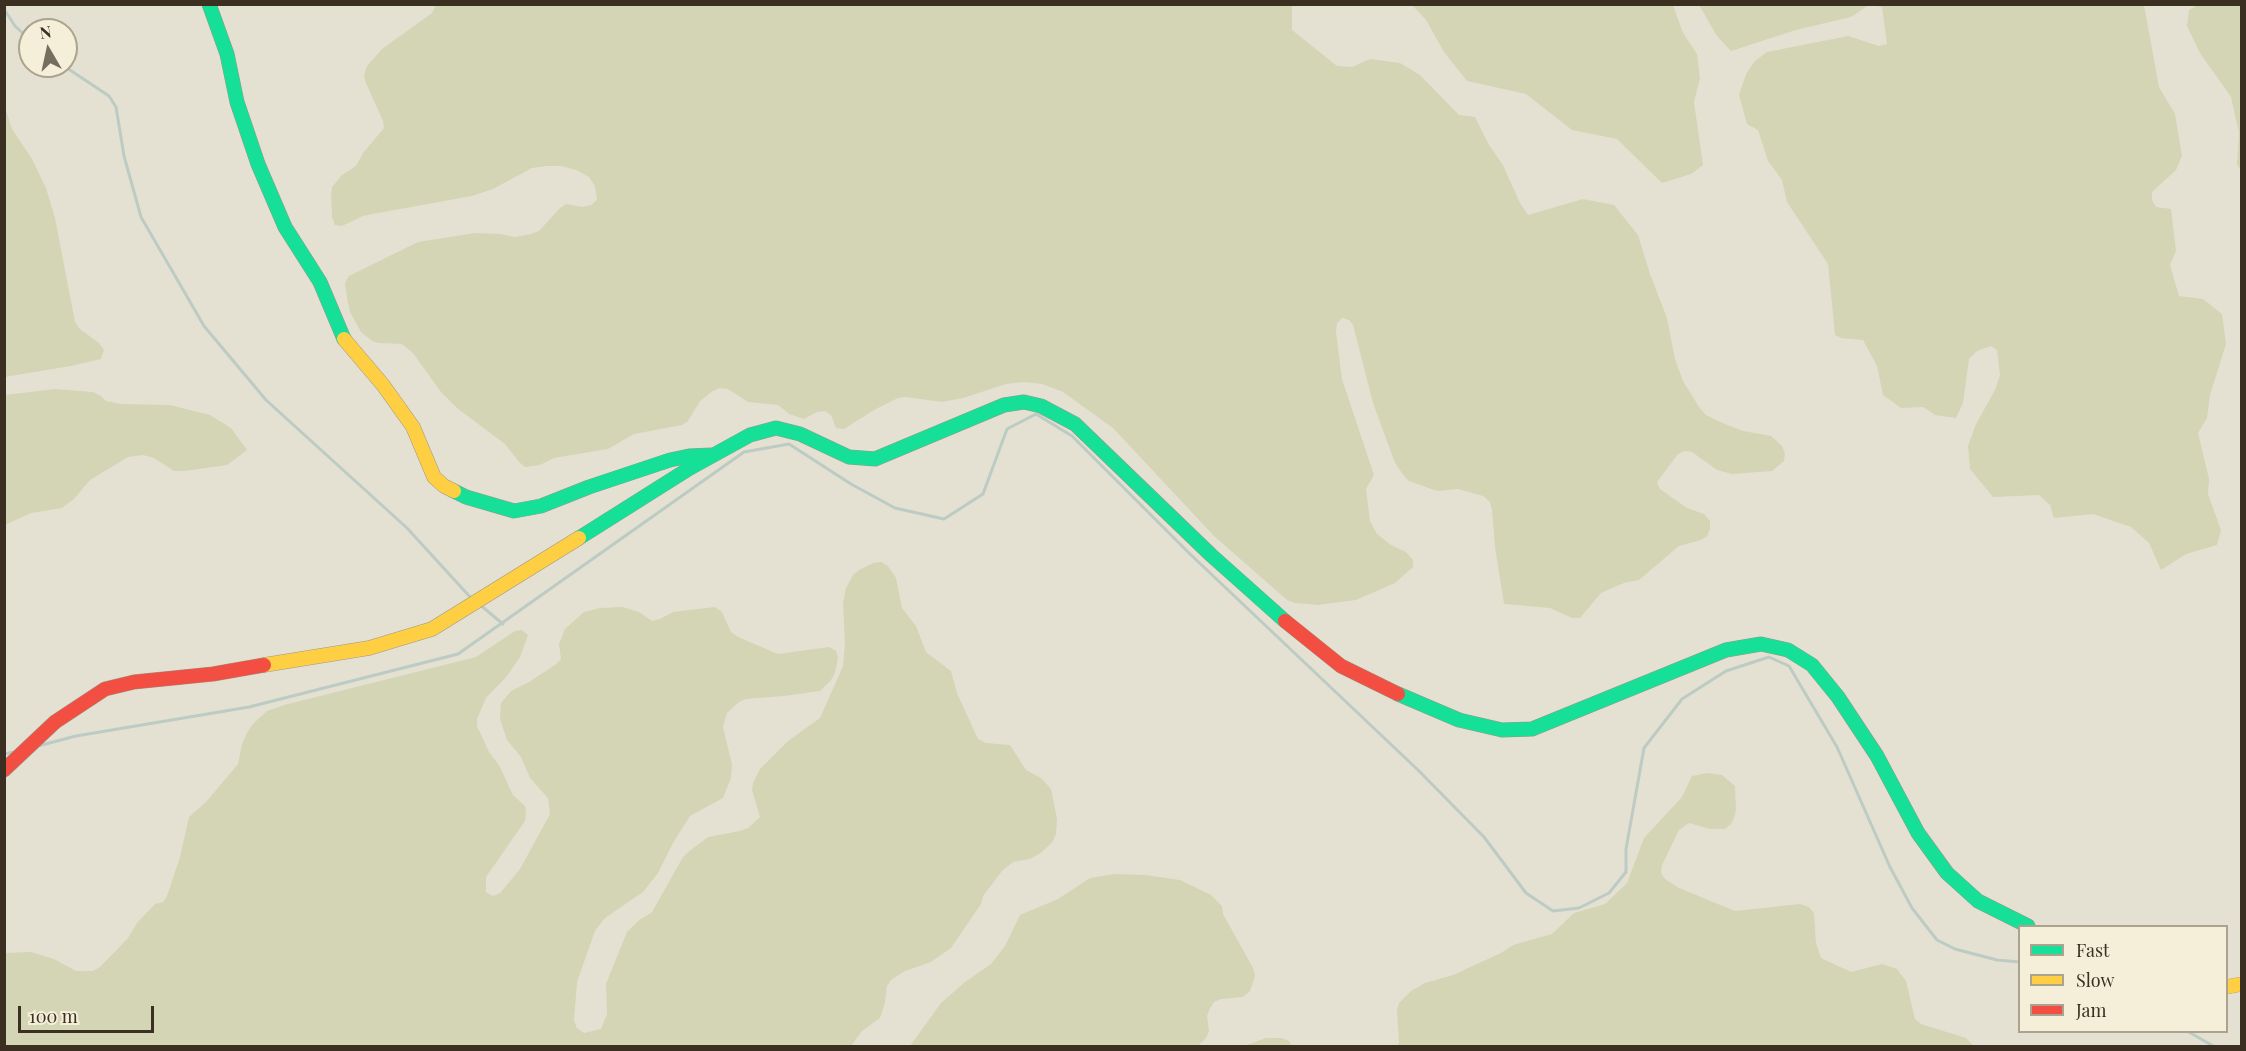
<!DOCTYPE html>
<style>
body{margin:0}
#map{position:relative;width:2246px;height:1051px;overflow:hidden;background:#e5e1d2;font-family:"Playfair Display",serif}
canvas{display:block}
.frame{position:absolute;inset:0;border:6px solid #3b2f21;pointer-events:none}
.legend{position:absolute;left:2018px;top:925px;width:210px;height:108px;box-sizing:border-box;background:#f5eed9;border:2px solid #aba28f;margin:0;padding:8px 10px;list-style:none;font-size:18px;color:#3b2f21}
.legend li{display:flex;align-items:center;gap:12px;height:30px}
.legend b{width:30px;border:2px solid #aba28f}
.north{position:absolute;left:18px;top:18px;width:60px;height:60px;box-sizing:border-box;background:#f5eed9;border:2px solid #aba28f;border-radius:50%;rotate:351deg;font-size:16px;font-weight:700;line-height:24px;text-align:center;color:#3b2f21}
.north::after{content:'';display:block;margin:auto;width:21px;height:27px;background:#766d5f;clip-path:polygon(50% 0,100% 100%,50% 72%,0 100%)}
.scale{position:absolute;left:18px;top:1006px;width:136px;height:27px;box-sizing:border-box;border:3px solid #3b2f21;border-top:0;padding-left:8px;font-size:18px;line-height:21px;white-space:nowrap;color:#3b2f21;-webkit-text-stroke:4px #f5eed9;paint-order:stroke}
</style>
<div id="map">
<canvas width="2246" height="1051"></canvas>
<div class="frame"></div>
<ul class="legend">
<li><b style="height:8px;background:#16e098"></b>Fast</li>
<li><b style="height:8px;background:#ffcf43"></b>Slow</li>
<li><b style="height:8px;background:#f24e42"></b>Jam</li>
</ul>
<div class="north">N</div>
<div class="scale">100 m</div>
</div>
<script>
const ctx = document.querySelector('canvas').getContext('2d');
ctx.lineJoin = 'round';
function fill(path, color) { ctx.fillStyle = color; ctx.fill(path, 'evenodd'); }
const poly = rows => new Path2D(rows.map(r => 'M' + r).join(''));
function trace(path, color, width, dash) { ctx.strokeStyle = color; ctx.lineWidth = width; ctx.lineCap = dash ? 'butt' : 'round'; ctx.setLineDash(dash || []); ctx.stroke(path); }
fill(poly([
 [436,5,1292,5,1292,30,1337,66,1352,67,1370,59,1400,63,1420,75,1459,115,1475,117,1489,145,1503,165,1520,203,1528,215,1583,199,1614,205,1638,235,1650,274,1667,318,1675,359,1683,381,1699,407,1706,415,1720,422,1743,431,1771,436,1782,446,1785,453,1784,461,1772,471,1732,474,1717,470,1692,452,1685,451,1678,454,1657,482,1660,489,1687,508,1704,514,1710,521,1710,529,1707,536,1701,540,1679,546,1639,580,1624,583,1601,593,1580,618,1572,618,1550,608,1504,604,1495,547,1492,510,1490,502,1483,496,1458,489,1438,491,1431,489,1409,481,1404,476,1395,463,1373,403,1353,325,1349,320,1342,318,1337,323,1336,332,1342,379,1374,475,1366,489,1370,521,1377,534,1391,545,1406,552,1413,560,1413,567,1395,583,1356,600,1318,605,1295,603,1287,600,1214,536,1113,428,1063,392,1042,384,1025,382,1006,384,963,398,942,402,906,397,898,398,874,410,844,429,836,428,831,415,825,411,817,412,804,419,789,414,778,405,748,402,728,389,720,388,713,391,700,401,688,421,682,425,634,434,608,449,554,458,540,465,525,467,519,462,505,444,457,408,441,392,413,353,402,344,379,343,372,341,361,332,350,312,347,298,345,283,349,276,418,242,475,233,500,234,515,237,531,234,539,231,559,209,566,204,582,207,591,205,597,200,595,186,589,177,576,170,561,166,547,166,532,168,493,189,472,196,378,213,363,216,342,226,335,225,332,217,331,194,332,187,342,175,356,166,363,153,384,128,383,121,366,83,364,75,367,66,382,49,432,13],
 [1412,5,1673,5,1683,33,1697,54,1700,78,1694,102,1703,165,1691,174,1662,183,1617,139,1572,130,1526,94,1467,81,1444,52,1426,20],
 [1699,5,2144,5,2159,87,2175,114,2182,156,2176,170,2152,192,2152,200,2156,207,2171,209,2176,251,2170,265,2179,296,2203,299,2222,314,2226,344,2210,395,2207,418,2198,433,2209,479,2208,494,2221,530,2217,545,2186,554,2161,570,2149,543,2131,527,2093,514,2054,518,2050,505,2039,495,1993,497,1970,469,1968,446,1976,424,1995,390,2000,375,1997,350,1991,346,1977,351,1969,359,1963,403,1956,418,1935,415,1923,407,1901,408,1883,395,1877,366,1863,340,1841,338,1835,335,1828,264,1787,202,1782,180,1768,161,1758,130,1747,124,1739,95,1746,74,1755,61,1767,52,1848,36,1879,46,1887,44,1882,7,1869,5,1851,17,1796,30,1731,51,1717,36],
 [2198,5,2241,5,2241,171,2237,164,2239,133,2231,97,2200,53,2187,26,2189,10],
 [5,107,12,129,32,159,46,188,55,218,75,322,80,329,99,343,104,350,101,359,71,366,5,377],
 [55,389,93,392,101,396,106,401,121,404,170,405,210,415,231,428,247,450,227,465,185,471,174,471,154,458,143,455,128,457,90,480,74,499,62,508,31,513,5,525,5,395],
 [881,562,888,566,896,578,902,608,916,626,926,652,951,671,957,693,978,739,986,743,1010,745,1026,770,1041,778,1051,789,1057,819,1056,834,1053,841,1042,852,1030,859,1013,862,1002,871,983,896,981,904,951,948,931,962,905,971,891,980,887,986,885,1003,880,1018,862,1031,851,1046,5,1046,5,953,31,952,54,959,76,971,93,971,100,967,128,938,137,923,155,904,163,902,167,896,180,857,189,817,206,802,233,770,238,764,242,744,248,731,254,723,267,711,284,705,476,657,515,631,522,630,528,635,520,657,507,676,486,698,477,719,477,726,489,752,499,765,513,795,525,806,526,813,525,821,486,877,486,892,493,896,500,893,520,869,550,814,548,798,530,778,521,757,507,740,500,719,501,703,511,691,529,682,555,665,561,659,559,644,565,629,584,612,600,608,623,607,639,612,652,621,660,619,673,612,715,607,722,612,731,632,738,637,778,654,829,647,836,651,838,658,835,673,831,680,820,691,784,696,746,699,739,702,727,713,723,727,732,764,731,778,723,798,690,816,673,843,658,873,643,892,605,918,595,931,577,982,574,1021,577,1028,584,1033,601,1029,607,1014,606,984,627,932,638,921,652,912,683,857,688,852,708,837,740,831,748,828,760,817,752,790,753,783,760,769,788,741,820,718,843,666,845,643,843,603,846,588,853,575,859,570,873,563],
 [1707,773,1722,775,1735,786,1736,810,1734,818,1731,824,1725,829,1710,829,1689,823,1679,830,1662,865,1661,873,1665,879,1679,888,1735,911,1800,904,1809,907,1814,913,1816,943,1821,958,1851,972,1882,964,1897,969,1906,981,1915,1019,1921,1024,1966,1038,1974,1046,1398,1046,1399,1041,1397,1010,1399,1003,1411,991,1425,983,1453,975,1501,953,1513,945,1552,934,1574,913,1605,904,1627,883,1644,838,1682,797,1692,776],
 [1115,874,1146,875,1180,880,1211,895,1222,906,1223,914,1253,968,1255,976,1250,991,1243,997,1221,999,1214,1002,1210,1008,1207,1016,1209,1031,1206,1038,1198,1046,910,1046,941,1003,965,982,991,964,1005,946,1020,915,1058,899,1090,878],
 [1266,1038,1282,1038,1289,1041,1292,1046,1244,1046]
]), '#d3d5b5');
trace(poly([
 [4,9,15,26,30,40],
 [64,66,109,96,116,107,124,156,141,217,204,326,266,400,407,528,471,598],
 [479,604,503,624],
 [38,746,76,736,249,707,458,654,744,452,789,444,851,484,895,508,944,519,983,494,1007,429,1036,414,1072,436,1190,554,1418,770,1484,837,1526,893,1553,911,1579,908,1609,893,1626,872,1626,849,1644,748,1682,699,1726,671,1769,657,1789,666,1837,747,1890,867,1912,908,1937,940,1955,949,1997,960,2020,962],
 [4,754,14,752],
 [2189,1032,2213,1046]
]), '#bccbc3', 3);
const fast = poly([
 [209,4,227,54,237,102,258,164,285,227,320,282,344,339],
 [454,491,466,497,514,511,541,506,589,487,670,460,689,456,712,455],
 [579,538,690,468,750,435,776,428,800,434,849,457,875,459,1004,405,1024,402,1041,406,1075,424,1211,555,1285,621],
 [1398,694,1459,720,1502,730,1532,729,1726,650,1761,644,1788,650,1812,665,1838,697,1877,756,1918,833,1947,873,1978,901,2028,926]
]);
const slow = poly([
 [344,339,383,385,413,427,434,477,444,486,454,491],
 [264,665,369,648,432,629,579,538],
 [2226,987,2242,984]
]);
const jam = poly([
 [1285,621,1341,666,1398,694],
 [4,770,55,722,105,689,134,682,213,674,264,665]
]);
trace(fast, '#9b968a', 15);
trace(slow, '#9b968a', 15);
trace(jam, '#9b968a', 15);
trace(fast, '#16e098', 14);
trace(slow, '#ffcf43', 14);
trace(jam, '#f24e42', 14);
</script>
